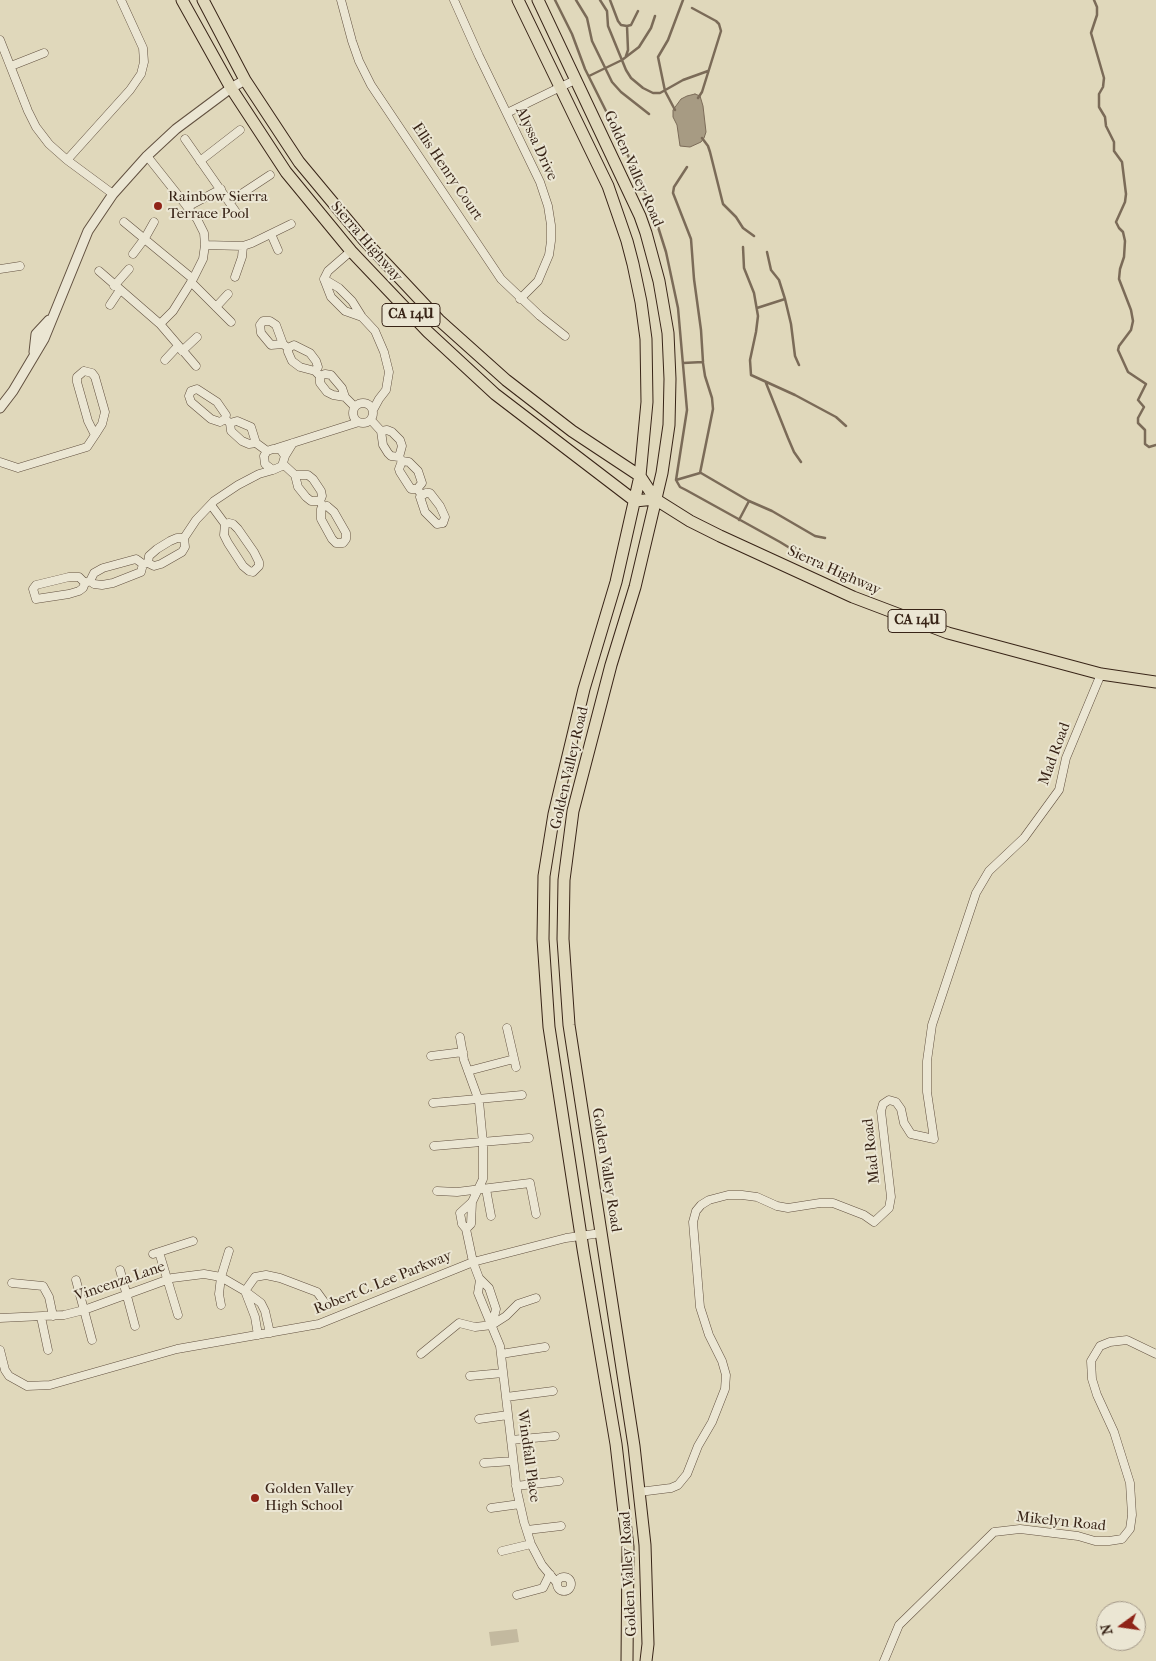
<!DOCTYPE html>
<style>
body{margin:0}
#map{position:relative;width:1156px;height:1661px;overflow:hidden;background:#e0d8bb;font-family:"IM FELL French Canon",serif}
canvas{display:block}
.north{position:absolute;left:1096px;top:1601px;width:50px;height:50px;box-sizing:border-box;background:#ebe6d3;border:1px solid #a39888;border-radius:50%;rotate:256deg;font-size:14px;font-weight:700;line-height:20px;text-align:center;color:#382417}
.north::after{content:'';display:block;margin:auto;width:18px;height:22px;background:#8f2418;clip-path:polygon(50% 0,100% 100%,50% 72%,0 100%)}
</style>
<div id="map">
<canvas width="1156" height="1661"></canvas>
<div class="north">N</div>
</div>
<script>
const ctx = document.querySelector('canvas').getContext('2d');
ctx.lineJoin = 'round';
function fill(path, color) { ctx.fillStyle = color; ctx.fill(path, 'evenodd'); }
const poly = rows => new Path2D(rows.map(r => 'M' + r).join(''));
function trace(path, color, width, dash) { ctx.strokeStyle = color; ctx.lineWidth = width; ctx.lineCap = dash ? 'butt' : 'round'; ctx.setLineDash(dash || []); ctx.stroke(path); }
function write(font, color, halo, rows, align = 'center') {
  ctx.font = font + ' "IM FELL French Canon",serif'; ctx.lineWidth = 4; ctx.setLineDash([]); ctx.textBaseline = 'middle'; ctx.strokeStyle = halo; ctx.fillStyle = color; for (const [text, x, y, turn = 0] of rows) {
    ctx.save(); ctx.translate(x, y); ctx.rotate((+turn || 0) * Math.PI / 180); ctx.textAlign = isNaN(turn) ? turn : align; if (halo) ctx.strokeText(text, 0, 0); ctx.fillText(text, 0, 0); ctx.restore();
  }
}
fill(poly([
 [517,1629,519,1642,491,1646,489,1632]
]), '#c3b99f');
const water = poly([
 [695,94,700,96,703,106,706,132,704,138,701,142,690,147,680,146,677,125,673,117,673,110,681,99,687,96,695,94]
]);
fill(water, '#a79b83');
trace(water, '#7b6b58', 1);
trace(poly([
 [555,0,572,34,585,69,613,125],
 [576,0,587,18,592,41,612,82,621,92,649,114],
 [600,0,607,11,608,26,626,70,631,78,643,88,653,93,660,93,683,80,708,71],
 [610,0,618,21,621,25,627,26,628,50,626,56],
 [1094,0,1097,7,1097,15,1091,33,1104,78,1103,87,1099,94,1099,107,1105,117,1106,126,1114,142,1114,151,1122,162,1126,194,1125,202,1116,222,1119,228,1123,232,1125,241,1124,257,1120,269,1119,279,1131,310,1133,321,1131,330,1119,346,1118,350,1128,372,1146,384,1138,400,1144,407,1138,418,1138,423,1145,430,1145,444,1149,447,1156,445],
 [692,8,716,21,719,24,721,31,702,92,698,98],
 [627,26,631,25,638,11],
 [589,76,622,60,639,47,651,28,655,16],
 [675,110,665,91,658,57,668,40,683,0],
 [617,131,653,211,666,252,678,308,687,410,676,480,680,487,686,490,780,542,811,561],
 [702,138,708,146,710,152,723,204,736,217,743,228,754,236],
 [743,247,744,268,754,293,758,316,756,332,750,360,751,375,795,395,836,417,846,426],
 [767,252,771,270,779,280,785,299],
 [757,308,785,299,791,324,795,356,799,365],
 [683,363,703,362,701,330,694,279,691,239,673,193,674,187,687,167],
 [766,383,788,438,794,452,801,462],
 [701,473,749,501],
 [676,480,700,473,713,409,712,398,705,376,703,363],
 [739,520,749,501,772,511,815,536,825,538]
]), '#7b6b58', 2.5);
const minor = poly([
 [341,0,352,41,359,61,371,85,501,279,540,316,565,336],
 [454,0,479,56,540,182,548,206,551,225,551,241,549,255,538,281,520,299],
 [0,40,28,111,36,127,49,144,67,160,113,194],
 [11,66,44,53],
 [507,113,575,80],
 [185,139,236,212],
 [147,156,197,219,204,233,205,245,203,259,193,279,173,311,160,324],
 [67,160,130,90,141,74,144,62,143,48,121,0],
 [200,161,240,130],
 [229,202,270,175],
 [187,207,221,189],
 [124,222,193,279],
 [271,234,278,250],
 [205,245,243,246,252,243,291,224],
 [133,254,145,238,154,222],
 [0,269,20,266],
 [99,271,160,324,196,366],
 [235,277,242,257,243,246],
 [324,279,328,271,351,251],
 [191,282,231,322],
 [114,286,129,269],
 [110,305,120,290],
 [216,307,228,294],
 [362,317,345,311,331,297,324,279,339,288,352,301,362,317,375,331,384,352,389,372,386,390,379,399,373,410],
 [283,344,271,345,261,333,260,325,263,321,270,321,276,325,283,344,288,348,288,352,292,361,300,367,315,371,320,376,320,383,327,392,333,395,345,397],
 [288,348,294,345,310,353,316,361,318,367,315,371],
 [182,351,197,337],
 [165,360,178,346],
 [84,371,92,373,95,377,105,412,102,424,95,435,88,421,77,382,77,377,84,371],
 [320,376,325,374,331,375,342,388,345,397,354,406],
 '353 413a10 10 0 1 1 20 0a10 10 0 1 1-20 0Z',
 [225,419,220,422,211,419,191,402,189,396,191,391,197,389,217,402,226,415,225,419,230,423],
 [371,420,381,431,383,445,388,453,391,456,399,457],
 [230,423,237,421,251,427,256,443,267,451],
 [230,423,231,431,242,441,249,444,256,443],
 [381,431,387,430,392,432,400,440,402,446,399,457,402,461,399,469,400,472,409,486,411,489,417,489,422,495],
 [277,448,359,422],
 [285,456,280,449,273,449,267,451,264,456,265,464,273,470,282,466,285,456,293,443],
 [402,461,409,462,418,471,422,483,417,489],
 [0,462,18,468,87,447,95,435],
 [283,464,295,475,298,487,306,497,311,501,320,501],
 [295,475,308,475,313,479,321,491,322,496,320,501,322,505],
 [426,493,430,493,440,506,445,517,443,523,437,524,425,512,420,497,426,493],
 [211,505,225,524,224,535,228,543,243,566,249,571,253,572,259,566,259,562,254,552,238,529,233,524,229,523,225,524],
 [327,506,334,512,346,533,346,539,343,543,336,543,332,539,321,519,321,509,323,507,327,506],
 [148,563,149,556,157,549,170,541,177,538,184,538],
 [143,564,148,563,154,566,161,564,182,552,185,547,184,538,196,520,214,501,238,485,259,474,273,470],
 [69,577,79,577,85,583,83,588,79,591,69,594,36,599,33,589,36,585,69,577],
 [90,581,94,573,103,568,136,559,143,564],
 [85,583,90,581,94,584,102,585,113,583,141,572,143,564],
 [507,1028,516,1067],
 [460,1037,464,1060,479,1101,483,1143,483,1179,472,1202,460,1213,462,1224,466,1229,473,1262,479,1278,489,1288,496,1309,492,1325],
 [431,1056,463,1052],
 [468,1071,514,1059],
 [433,1103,522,1095],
 [434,1146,529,1138],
 [486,1189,491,1216],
 [437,1191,457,1192,530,1183,536,1214],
 [466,1229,471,1224,472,1202],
 [159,1252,178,1315],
 [153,1254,193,1241],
 [120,1270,135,1326],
 [76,1280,92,1340],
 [480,1280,478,1293,500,1346,517,1491,524,1522,531,1544,542,1565,557,1583],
 [12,1283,43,1286,49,1297,53,1316],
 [245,1291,255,1277,266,1275,280,1278,317,1292,325,1303],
 [245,1291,255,1317,258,1335],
 [221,1305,219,1294,221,1277,229,1251],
 [41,1317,48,1350],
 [0,1318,64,1315,84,1310,172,1278,204,1274,221,1277,245,1291,261,1303,265,1311,270,1333],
 [0,1350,5,1370,9,1376,27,1386,50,1385,177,1349,319,1324,473,1262,566,1238,601,1233],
 [421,1354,459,1323,475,1327,492,1325,506,1316,518,1304,536,1298],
 [501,1354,545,1347],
 [470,1376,503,1373],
 [506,1397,553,1391],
 [479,1419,508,1415],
 [511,1440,555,1436],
 [484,1463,513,1461],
 [516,1486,559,1481],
 [639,1492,671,1488,678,1485,687,1474,698,1446,712,1422,725,1389,726,1375,722,1361,709,1335,700,1307,693,1222,696,1211,701,1205,709,1200,728,1195,742,1195,757,1197,777,1206,788,1208,820,1203,833,1203,864,1215,874,1222,889,1208,891,1197,881,1111,883,1104,889,1100,896,1102,901,1109,904,1123,911,1134,934,1139,927,1092,927,1061,932,1025,976,893,989,871,1024,838,1059,790,1066,758,1101,674],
 [491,1508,520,1504],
 [527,1530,561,1526],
 [502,1551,531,1544],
 '557 1584a7 7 0 1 1 14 0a7 7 0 1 1-14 0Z',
 [517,1595,543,1588,550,1574],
 [884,1661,899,1625,994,1532,1020,1529,1078,1536,1095,1541,1109,1541,1122,1539,1130,1529,1132,1515,1130,1483,1114,1432,1097,1395,1092,1379,1091,1361,1100,1346,1110,1342,1127,1340,1156,1354]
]);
const tertiary = poly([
 [34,352,36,334,49,320],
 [0,408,13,391,44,339,88,231,113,194,147,156,176,129,231,88,245,80]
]);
const primary = poly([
 [182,0,231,88,286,172,351,251,428,332,495,394,635,501,655,499],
 [203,0,245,80,299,162,364,240,439,320,506,380,572,431,640,476,655,499,690,521,720,536,853,597,948,633,1101,674,1156,682],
 [518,0,608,186,627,241,633,264,641,302,646,339,647,402,640,476,616,582,584,689,554,814,544,876,543,939,549,1027,583,1249,616,1444,628,1547,627,1661],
 [538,0,640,216,646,233,659,281,668,333,670,379,669,425,662,473,635,587,611,665,573,811,564,880,563,939,569,1025,634,1446,645,1545,648,1644,646,1661]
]);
trace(minor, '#625140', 9);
trace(tertiary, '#625140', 11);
trace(primary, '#382417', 13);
trace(minor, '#ebe6d3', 8);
trace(tertiary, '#ebe6d3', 9);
trace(primary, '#e0d8bb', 11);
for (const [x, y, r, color] of [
 [158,206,5,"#8f2418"],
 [255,1498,5,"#8f2418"]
]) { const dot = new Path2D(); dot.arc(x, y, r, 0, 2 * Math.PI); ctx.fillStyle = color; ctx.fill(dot); trace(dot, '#ebe6d3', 2); }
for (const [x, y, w] of [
 [411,315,58],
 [917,621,58]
]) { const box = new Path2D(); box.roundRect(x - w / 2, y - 11.5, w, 23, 4); ctx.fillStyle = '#ebe6d3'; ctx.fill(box); trace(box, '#382417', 1); }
write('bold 14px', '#382417', null, [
 ["CA 14U",411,315],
 ["CA 14U",917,621]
]);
write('15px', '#382417', '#ebe6d3', [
 ["Alyssa Drive",536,144,65],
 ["Golden Valley Road",633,169,66],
 ["Ellis Henry Court",447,172,56],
 ["Sierra Highway",366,242,49],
 ["Sierra Highway",834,571,24],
 ["Mad Road",1055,754,-70],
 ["Golden Valley Road",570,768,-77],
 ["Mad Road",872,1151,-96],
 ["Golden Valley Road",606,1170,81],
 ["Vincenza Lane",120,1282,-19],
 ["Robert C. Lee Parkway",383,1283,-22],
 ["Windfall Place",528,1456,82],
 ["Mikelyn Road",1061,1522,6],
 ["Golden Valley Road",629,1574,-93]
]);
write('15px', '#382417', '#ebe6d3', [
 ["Rainbow Sierra",168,197],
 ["Terrace Pool",168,214],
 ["Golden Valley",265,1489],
 ["High School",265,1506]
], 'left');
</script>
